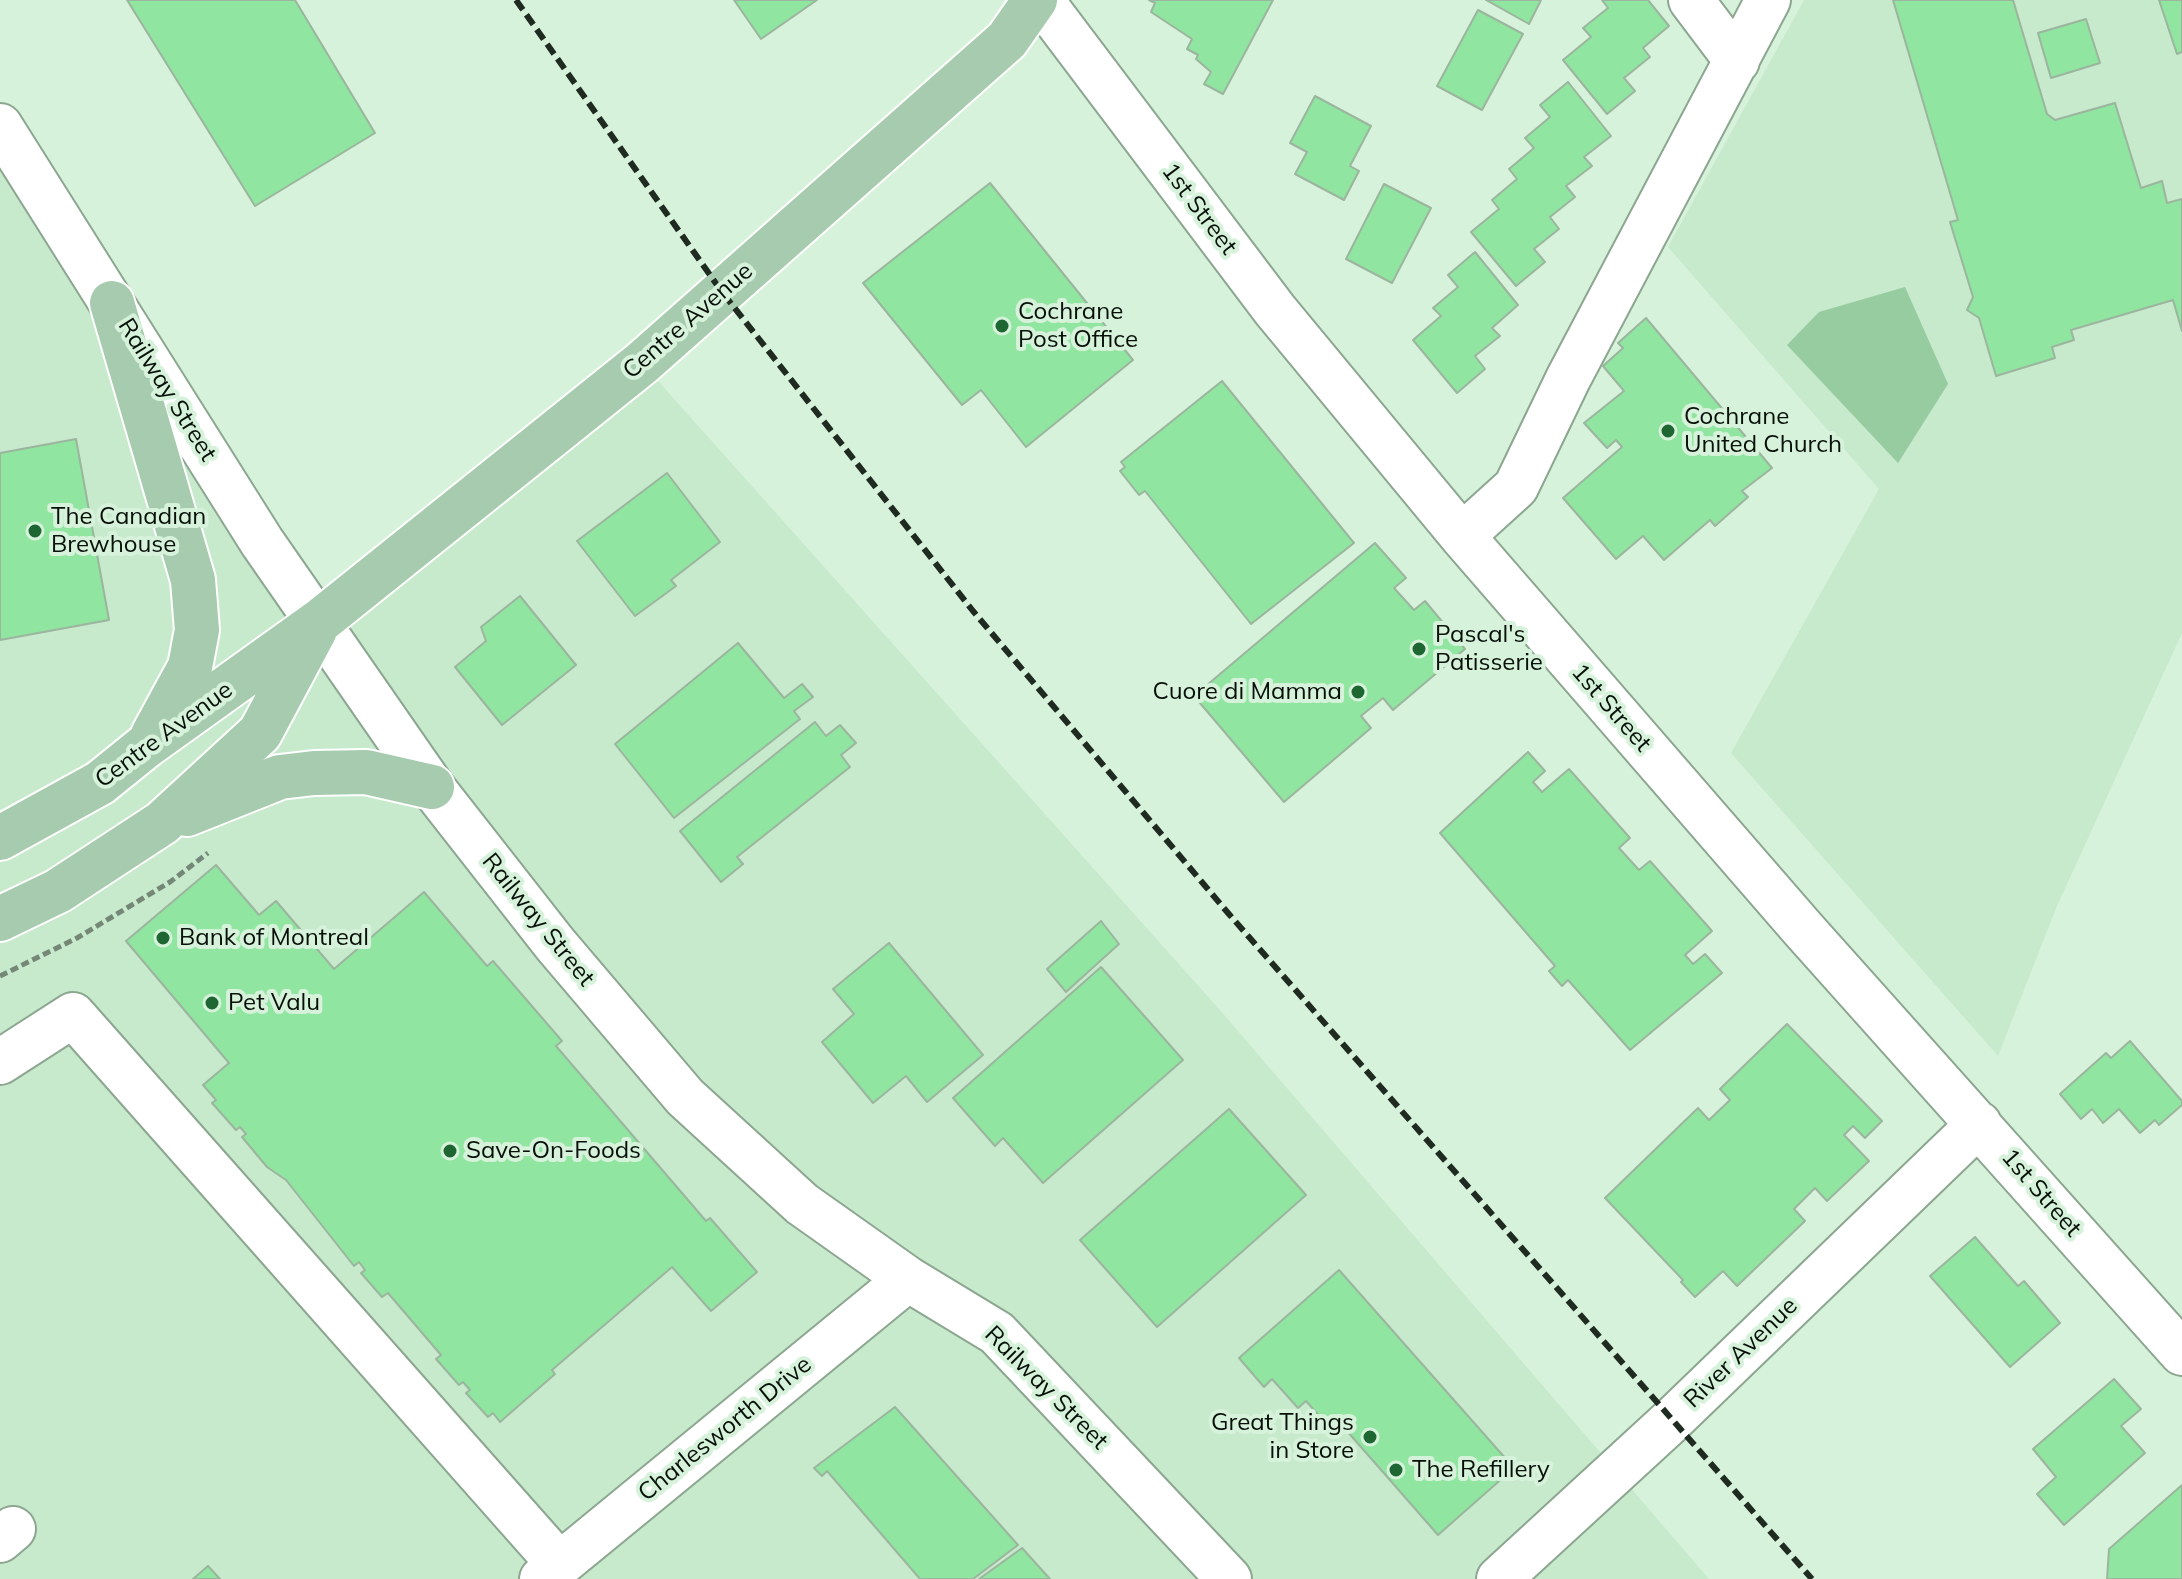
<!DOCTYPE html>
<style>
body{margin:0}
canvas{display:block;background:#d7f2db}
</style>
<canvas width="2182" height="1579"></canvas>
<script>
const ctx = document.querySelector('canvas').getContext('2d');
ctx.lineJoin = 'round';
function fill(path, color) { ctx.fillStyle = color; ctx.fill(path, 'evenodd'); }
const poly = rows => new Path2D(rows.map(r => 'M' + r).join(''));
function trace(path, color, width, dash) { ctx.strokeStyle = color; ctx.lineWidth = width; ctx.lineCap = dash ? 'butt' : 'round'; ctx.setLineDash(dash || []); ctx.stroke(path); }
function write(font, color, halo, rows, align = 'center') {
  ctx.font = font + ' Mulish,sans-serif'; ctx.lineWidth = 8; ctx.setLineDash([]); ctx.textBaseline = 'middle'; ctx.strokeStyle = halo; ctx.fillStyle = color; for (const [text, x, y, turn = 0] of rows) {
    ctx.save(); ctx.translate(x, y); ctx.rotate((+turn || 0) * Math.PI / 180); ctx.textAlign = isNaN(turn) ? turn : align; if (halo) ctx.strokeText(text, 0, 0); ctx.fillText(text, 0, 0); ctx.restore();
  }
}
fill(poly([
 [1804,0,2182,0,2182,633,2057,906,1998,1056,1731,753,1879,489,1668,247],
 [0,126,320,621,642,363,1219,1009,1709,1579,0,1579]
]), '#c7e9cc');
fill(poly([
 [1905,287,1948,384,1898,463,1787,345,1819,312]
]), '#96cc9f');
const building = poly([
 [127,0,295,0,375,133,255,206,127,0],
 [734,0,817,0,761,39,734,0],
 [1149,0,1273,0,1223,94,1204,84,1211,72,1196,59,1198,55,1187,49,1192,39,1151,12,1155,3,1149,0],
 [1486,0,1541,0,1529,24,1486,0],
 [1602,0,1648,0,1669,26,1643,48,1650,57,1624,78,1635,91,1607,114,1563,60,1591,37,1583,28,1608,8,1602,0],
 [1893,0,2013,0,2047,114,2055,120,2115,103,2141,188,2162,181,2167,203,2182,199,2182,331,2173,300,2071,330,2074,340,2052,347,2055,358,1996,376,1979,318,1967,310,1973,297,1950,222,1958,220,1893,0],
 [2159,0,2182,0,2182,52,2177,54,2159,0],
 [1478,10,1523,34,1482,110,1437,86,1478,10],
 [2086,19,2100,63,2051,78,2038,33,2086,19],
 [1568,82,1611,136,1584,157,1592,166,1566,186,1575,197,1550,217,1559,229,1534,249,1545,262,1516,286,1471,232,1499,209,1492,200,1517,179,1509,169,1534,148,1525,138,1550,117,1540,105,1568,82],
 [1315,96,1371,126,1350,166,1359,171,1344,200,1295,174,1307,152,1290,143,1315,96],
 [990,183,1133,360,1026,447,981,390,962,405,863,283,990,183],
 [1384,184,1431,208,1392,283,1346,259,1384,184],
 [1475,252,1518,305,1492,328,1500,336,1475,356,1485,369,1457,393,1413,340,1441,316,1433,308,1458,287,1448,275,1475,252],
 [1646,318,1772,468,1742,491,1748,497,1715,526,1710,520,1664,560,1643,536,1616,559,1563,498,1622,447,1616,440,1607,448,1584,423,1624,391,1603,366,1623,348,1618,343,1646,318],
 [1222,381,1354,543,1251,624,1145,491,1139,495,1120,471,1125,467,1121,462,1222,381],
 [76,439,109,620,0,640,0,453,76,439],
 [667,473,720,542,671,580,676,586,635,616,577,541,667,473],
 [1375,543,1406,578,1394,588,1414,610,1425,601,1465,649,1393,710,1383,698,1361,716,1371,728,1284,802,1194,696,1375,543],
 [520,596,576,665,502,725,455,667,486,641,481,627,520,596],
 [738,643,784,698,802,684,813,697,794,711,800,719,674,818,615,744,738,643],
 [815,722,826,736,840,725,856,743,841,755,850,767,737,857,743,864,721,882,680,831,815,722],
 [1528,752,1545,771,1533,782,1542,792,1569,769,1630,838,1619,848,1639,870,1650,861,1712,931,1685,955,1693,964,1705,954,1722,973,1630,1050,1568,980,1562,986,1549,971,1555,966,1440,833,1528,752],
 [216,865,259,915,276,901,334,969,424,892,487,966,493,961,562,1041,556,1046,706,1221,710,1218,757,1272,711,1311,672,1267,552,1370,555,1374,500,1422,493,1413,488,1417,466,1393,470,1390,463,1382,459,1385,436,1359,441,1355,388,1293,382,1297,361,1273,365,1270,359,1262,354,1266,286,1180,267,1167,242,1137,246,1134,240,1127,236,1130,212,1103,216,1100,203,1085,229,1063,126,941,216,865],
 [1101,921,1119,944,1066,992,1047,969,1101,921],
 [889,943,983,1055,927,1102,906,1076,873,1103,822,1042,854,1014,833,989,889,943],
 [1101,967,1183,1060,1043,1183,1003,1138,995,1146,953,1098,1101,967],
 [1787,1024,1882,1121,1865,1138,1853,1126,1844,1135,1869,1161,1827,1201,1815,1188,1794,1209,1805,1221,1737,1286,1723,1271,1695,1297,1681,1282,1683,1280,1605,1198,1698,1108,1709,1120,1730,1100,1720,1089,1787,1024],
 [2130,1041,2182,1101,2182,1105,2159,1125,2155,1120,2140,1133,2119,1109,2103,1123,2092,1109,2081,1119,2060,1094,2106,1053,2111,1058,2130,1041],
 [1229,1109,1306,1195,1157,1327,1080,1240,1229,1109],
 [1975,1237,2018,1286,2024,1281,2060,1323,2010,1367,1930,1276,1975,1237],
 [1339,1270,1514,1468,1438,1535,1340,1423,1331,1429,1306,1401,1298,1408,1272,1379,1264,1387,1239,1358,1339,1270],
 [2114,1379,2141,1409,2121,1426,2145,1453,2064,1525,2037,1494,2056,1477,2033,1449,2114,1379],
 [895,1407,1018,1545,973,1579,920,1579,827,1471,822,1476,814,1468,895,1407],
 [2182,1485,2182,1579,2107,1579,2109,1549,2182,1485],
 [1022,1548,1050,1579,979,1579,1022,1548],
 [208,1566,220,1579,193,1579,208,1566]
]);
fill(building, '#90e5a0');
trace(building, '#9bb59f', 2);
const minor = poly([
 [1041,0,1275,310,1462,536,1803,929,2182,1353],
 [1691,0,1737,61],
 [0,126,262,542,432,787,555,944,685,1097,802,1204,908,1279,997,1333,1229,1579],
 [1462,536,1516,487,1568,379,1768,0],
 [0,1062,73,1015,560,1565],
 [0,1540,13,1529],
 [542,1579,908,1279],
 [1499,1579,1671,1421,1979,1124]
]);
const major = poly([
 [112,303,193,580,197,630,190,667,153,735],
 [187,814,280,777,314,773,366,772,432,787],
 [0,838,100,783,147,745,320,621,642,363,1007,40,1035,0],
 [0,919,58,891,162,823,260,733,315,630]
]);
trace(minor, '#8ca690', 48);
trace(major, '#fff', 48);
trace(poly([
 [0,976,77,938,170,882,208,853]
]), '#758777', 5, [8, 4]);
trace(minor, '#fff', 44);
trace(major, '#a7cbae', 44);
trace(poly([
 [516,0,722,292,973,611,1228,913,1812,1579]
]), '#1f2b21', 6, [12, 6]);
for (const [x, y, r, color] of [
 [1002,326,8,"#1e6632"],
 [1668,431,8,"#1e6632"],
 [35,531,8,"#1e6632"],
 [1419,649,8,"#1e6632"],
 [1358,692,8,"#1e6632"],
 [163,938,8,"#1e6632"],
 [212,1003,8,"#1e6632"],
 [450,1151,8,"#1e6632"],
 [1370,1437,8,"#1e6632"],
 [1396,1470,8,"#1e6632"]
]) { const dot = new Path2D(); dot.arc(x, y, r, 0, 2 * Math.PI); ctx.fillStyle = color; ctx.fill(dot); trace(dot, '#d7f2db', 3); }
write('24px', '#081109', '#d7f2db', [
 ["1st Street",1199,209,53],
 ["Centre Avenue",688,321,-41],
 ["Railway Street",167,390,58],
 ["1st Street",1611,708,49],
 ["Centre Avenue",164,735,-36],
 ["Railway Street",538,920,51],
 ["1st Street",2041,1193,49],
 ["River Avenue",1741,1353,-44],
 ["Railway Street",1046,1388,45],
 ["Charlesworth Drive",725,1429,-39]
]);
write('24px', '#081109', '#d7f2db', [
 ["Cochrane",1018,312],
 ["Post Office",1018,340],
 ["Cochrane",1684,417],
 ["United Church",1684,445],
 ["The Canadian",51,517],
 ["Brewhouse",51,545],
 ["Pascal's",1435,635],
 ["Patisserie",1435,663],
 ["Cuore di Mamma",1342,692,"right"],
 ["Bank of Montreal",179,938],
 ["Pet Valu",228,1003],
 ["Save-On-Foods",466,1151],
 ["Great Things",1354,1423,"right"],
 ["in Store",1354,1451,"right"],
 ["The Refillery",1412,1470]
], 'left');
</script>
